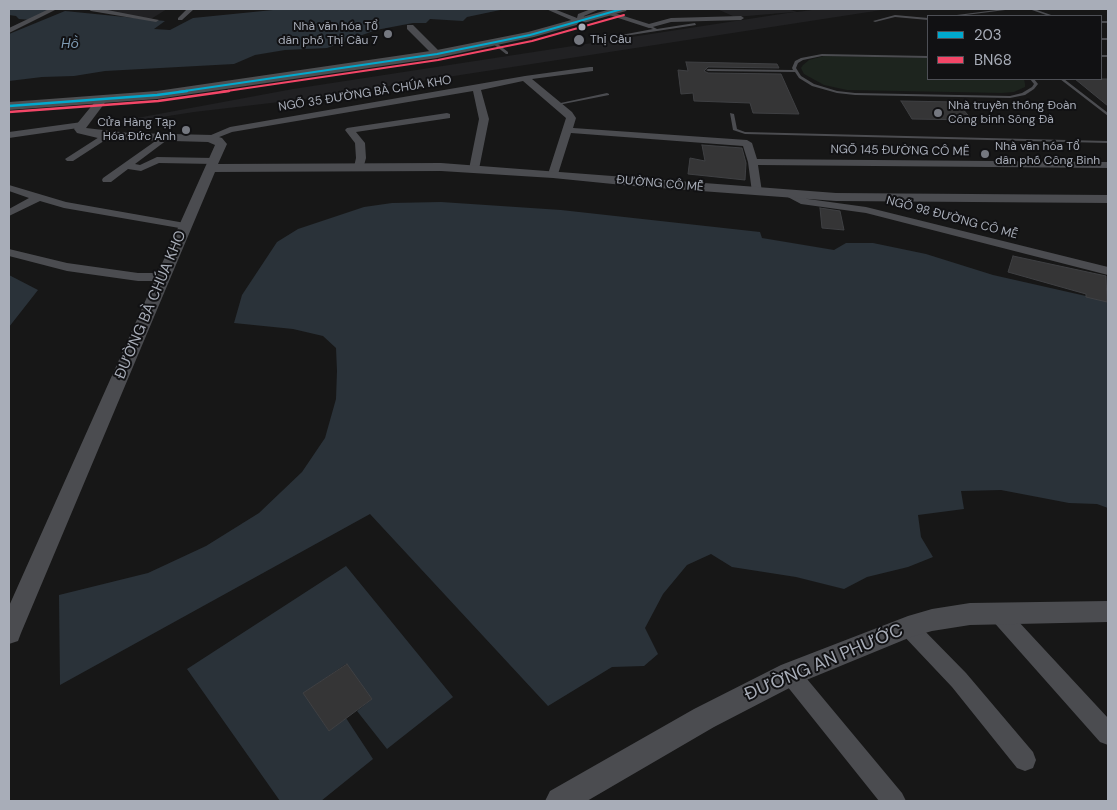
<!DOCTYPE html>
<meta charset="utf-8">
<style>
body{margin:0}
#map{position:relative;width:1117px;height:810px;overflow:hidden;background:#171717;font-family:"DM Sans",sans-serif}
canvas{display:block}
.frame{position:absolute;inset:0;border:10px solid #a8adb8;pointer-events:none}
.legend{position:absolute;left:927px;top:15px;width:175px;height:65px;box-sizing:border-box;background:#111113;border:1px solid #4d4f55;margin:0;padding:6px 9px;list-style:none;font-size:15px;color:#a8adb8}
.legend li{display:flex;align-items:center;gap:10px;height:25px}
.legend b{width:25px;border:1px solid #4d4f55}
</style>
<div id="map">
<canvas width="1117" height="810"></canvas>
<div class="frame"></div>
<ul class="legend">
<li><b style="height:6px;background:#00a9ce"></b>203</li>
<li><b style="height:6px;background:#f34667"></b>BN68</li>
</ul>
</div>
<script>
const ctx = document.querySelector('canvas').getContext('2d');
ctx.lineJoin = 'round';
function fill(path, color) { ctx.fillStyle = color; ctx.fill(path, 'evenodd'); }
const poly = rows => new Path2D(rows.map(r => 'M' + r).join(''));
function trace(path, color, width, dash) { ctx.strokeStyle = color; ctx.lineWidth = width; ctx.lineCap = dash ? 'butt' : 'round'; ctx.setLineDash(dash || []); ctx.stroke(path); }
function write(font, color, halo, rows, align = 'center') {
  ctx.font = font + ' "DM Sans",sans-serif'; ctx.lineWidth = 4; ctx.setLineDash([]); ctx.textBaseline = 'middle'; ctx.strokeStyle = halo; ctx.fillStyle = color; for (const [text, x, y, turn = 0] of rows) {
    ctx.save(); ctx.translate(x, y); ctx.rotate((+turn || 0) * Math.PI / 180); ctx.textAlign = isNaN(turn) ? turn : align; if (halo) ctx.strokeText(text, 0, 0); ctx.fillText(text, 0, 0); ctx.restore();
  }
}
fill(poly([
 [93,9,167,9,151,19],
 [717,9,788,9,797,12,819,9,888,9,305,99,194,112,110,125,110,123,293,89,794,12,735,17]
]), '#212123');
fill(poly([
 [824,56,928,58,928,79,1024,79,1025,84,1025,87,1014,92,1002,93,847,90,824,85,804,74,801,68,803,65,809,60]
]), '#1d241e');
fill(poly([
 [9,9,51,9,31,20,19,19,16,16,9,15],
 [283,9,505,9,467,17,463,21,430,19,426,23,413,23,376,30,327,48,285,50,255,55,234,64,105,71,74,76,42,77,9,81,9,34,65,11,165,21,154,29,170,30,193,18],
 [441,202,561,210,760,232,762,238,834,250,846,243,873,243,926,254,993,275,1108,301,1108,508,1097,504,1069,503,1001,490,961,491,964,509,918,515,921,537,933,557,908,567,867,577,844,589,796,577,732,567,711,554,687,565,663,594,645,628,658,654,644,666,612,667,548,706,370,514,60,685,59,595,148,573,206,546,259,513,302,472,325,438,336,399,337,371,336,348,323,336,293,329,234,323,242,295,277,242,298,229,364,207,392,203],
 [9,275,38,290,9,327],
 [346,566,453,697,387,749,357,711,372,699,346,664,304,693,329,731,346,718,373,759,321,801,280,801,187,669]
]), '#2a3239');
const building = poly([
 [686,62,777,64,779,68,708,67,704,71,708,73,781,74,799,114,753,113,750,103,694,101,693,93,681,94,678,70,688,71,686,62],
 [1075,79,1108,79,1108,106,1075,79],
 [901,101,957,102,972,120,912,119,901,101],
 [702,145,742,148,746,163,745,180,688,174,690,158,705,161,702,145],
 [820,208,840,211,844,230,822,228,820,208],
 [1013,256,1106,276,1107,302,1086,297,1086,294,1008,272,1013,256],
 [347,664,372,699,329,731,303,693,347,664]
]);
fill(building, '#353536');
trace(building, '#3f4043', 1);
fill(poly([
 [1004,9,1013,9,958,16,949,16,1004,9],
 [1029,9,1034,9,1054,16,1049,16,1029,9],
 [895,15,928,18,928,20,895,17,875,22,873,21,895,15],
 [1101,21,1108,21,1108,23,1101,23,1101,21],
 [695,23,696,25,618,37,616,36,653,29,648,27,649,25,657,29,695,23],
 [1101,38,1108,38,1108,40,1101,40,1101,38],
 [492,41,494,41,508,52,508,54,506,54,492,43,492,41],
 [822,54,928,56,928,58,822,56,803,60,798,63,796,68,801,76,814,84,837,91,855,93,1010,96,1022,93,1032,87,1034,84,1030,79,1034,79,1038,84,1034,89,1025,95,1010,98,855,95,837,93,812,86,799,78,795,72,708,71,706,70,708,69,793,70,792,68,795,61,801,58,822,54],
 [1101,55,1108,55,1108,57,1101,57,1101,55],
 [1060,79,1064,79,1108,113,1108,116,1060,79],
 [607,93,609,94,609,95,558,105,556,104,607,93],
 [730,113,734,114,737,129,745,132,1108,141,1108,143,745,134,733,130,730,113]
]), '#4b4c50');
fill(poly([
 [49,9,57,9,9,33,9,28,49,9],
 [88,9,102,9,159,20,156,22,91,11,88,9],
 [187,9,194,9,182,20,178,20,178,18,187,9],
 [546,9,554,9,577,18,578,14,591,9,600,9,584,16,583,21,578,23,546,9],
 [608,11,649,24,671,18,741,16,744,18,741,20,671,22,649,28,606,14,605,13,608,11],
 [407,25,413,25,440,52,440,56,434,56,407,29,407,25],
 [590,67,593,67,593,71,532,79,572,112,576,118,573,128,747,140,752,143,757,159,1108,162,1108,168,758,165,762,192,757,195,752,192,748,162,743,146,571,133,558,174,553,177,548,174,566,118,523,81,481,90,489,119,479,169,474,172,469,169,479,119,473,91,232,132,209,141,204,138,230,127,525,76,590,67],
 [447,113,450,114,450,118,356,132,365,143,366,158,363,169,355,169,354,167,356,158,355,143,345,130,347,128,447,113],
 [82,122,87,125,85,127,9,138,9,132,82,122],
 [107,132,112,135,110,137,73,161,67,161,65,159,107,132],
 [164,135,169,138,167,140,135,164,140,165,157,157,214,158,219,161,214,164,159,163,141,171,128,169,111,182,103,182,102,180,103,178,164,135],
 [9,185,66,202,185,223,191,226,185,229,64,208,40,201,9,216,9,209,29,198,9,191,9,185],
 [788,190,808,199,866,207,1108,267,1108,275,866,213,801,204,784,195,783,193,788,190],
 [9,249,67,263,138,273,163,273,169,277,163,281,138,281,67,271,9,256,9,249],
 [998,604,1005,607,1108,718,1108,745,1100,742,991,619,988,613,991,607,998,604],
 [908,618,915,621,966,673,1033,752,1036,760,1033,768,1025,771,1017,768,952,687,901,633,898,627,901,621,908,618],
 [790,664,797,667,902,793,906,801,879,801,783,681,780,674,783,667,790,664]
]), '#4b4c50');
fill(poly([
 [102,97,107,100,86,128,129,133,213,135,222,138,227,144,218,164,441,163,836,193,1108,195,1108,203,836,201,633,186,553,178,441,171,215,172,21,633,18,641,9,644,9,606,215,145,208,142,102,139,77,133,74,129,76,125,98,98,102,97],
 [1108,601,1108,622,970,625,932,631,911,637,799,683,714,727,587,801,545,801,550,791,694,709,781,665,908,616,932,609,970,603,1108,601]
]), '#4b4c50');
fill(poly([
 [611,9,627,9,626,11,534,37,437,58,157,99,9,110,9,102,157,91,437,50,528,32,611,9]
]), '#4d4f52');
trace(poly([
 [178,92,437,54,530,35,622,9]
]), '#00a9ce', 2);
trace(poly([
 [9,106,157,95,187,91]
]), '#00a9ce', 2.5);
trace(poly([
 [220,92,438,60,532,41,624,15]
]), '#f34667', 2);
trace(poly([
 [9,112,158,101,229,91]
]), '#f34667', 2.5);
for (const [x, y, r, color] of [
 [582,27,4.5,"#a8adb8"],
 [388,34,5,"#757880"],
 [579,40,6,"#757880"],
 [938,113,5,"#757880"],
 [186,130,5,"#757880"],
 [985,154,5,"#757880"]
]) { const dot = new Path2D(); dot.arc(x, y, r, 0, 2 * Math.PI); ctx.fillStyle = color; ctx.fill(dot); trace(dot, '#111113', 2); }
write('12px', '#a8adb8', '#111113', [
 ["Nhà văn hóa Tổ",378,27,"right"],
 ["dân phố Thị Cầu 7",378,41,"right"],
 ["Thị Cầu",590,40],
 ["Nhà truyền thống Đoàn",948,106],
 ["Công binh Sông Đà",948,120],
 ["Cửa Hàng Tạp",176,123,"right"],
 ["Hóa Đức Anh",176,137,"right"],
 ["Nhà văn hóa Tổ",995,147],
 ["dân phố Công Binh",995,161]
], 'left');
write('12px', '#a8adb8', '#111113', [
 ["NGÕ 35 ĐƯỜNG BÀ CHÚA KHO",365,94,-9],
 ["NGÕ 145 ĐƯỜNG CÔ MỄ",900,151,1],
 ["ĐƯỜNG CÔ MỄ",660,184,5],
 ["NGÕ 98 ĐƯỜNG CÔ MỄ",952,218,15]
]);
write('italic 14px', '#7f9bb3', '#111113', [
 ["Hồ",70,44]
]);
write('15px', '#a8adb8', '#111113', [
 ["ĐƯỜNG BÀ CHÚA KHO",151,305,-67]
]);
write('18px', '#a8adb8', '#111113', [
 ["ĐƯỜNG AN PHƯỚC",824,663,-23]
]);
</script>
